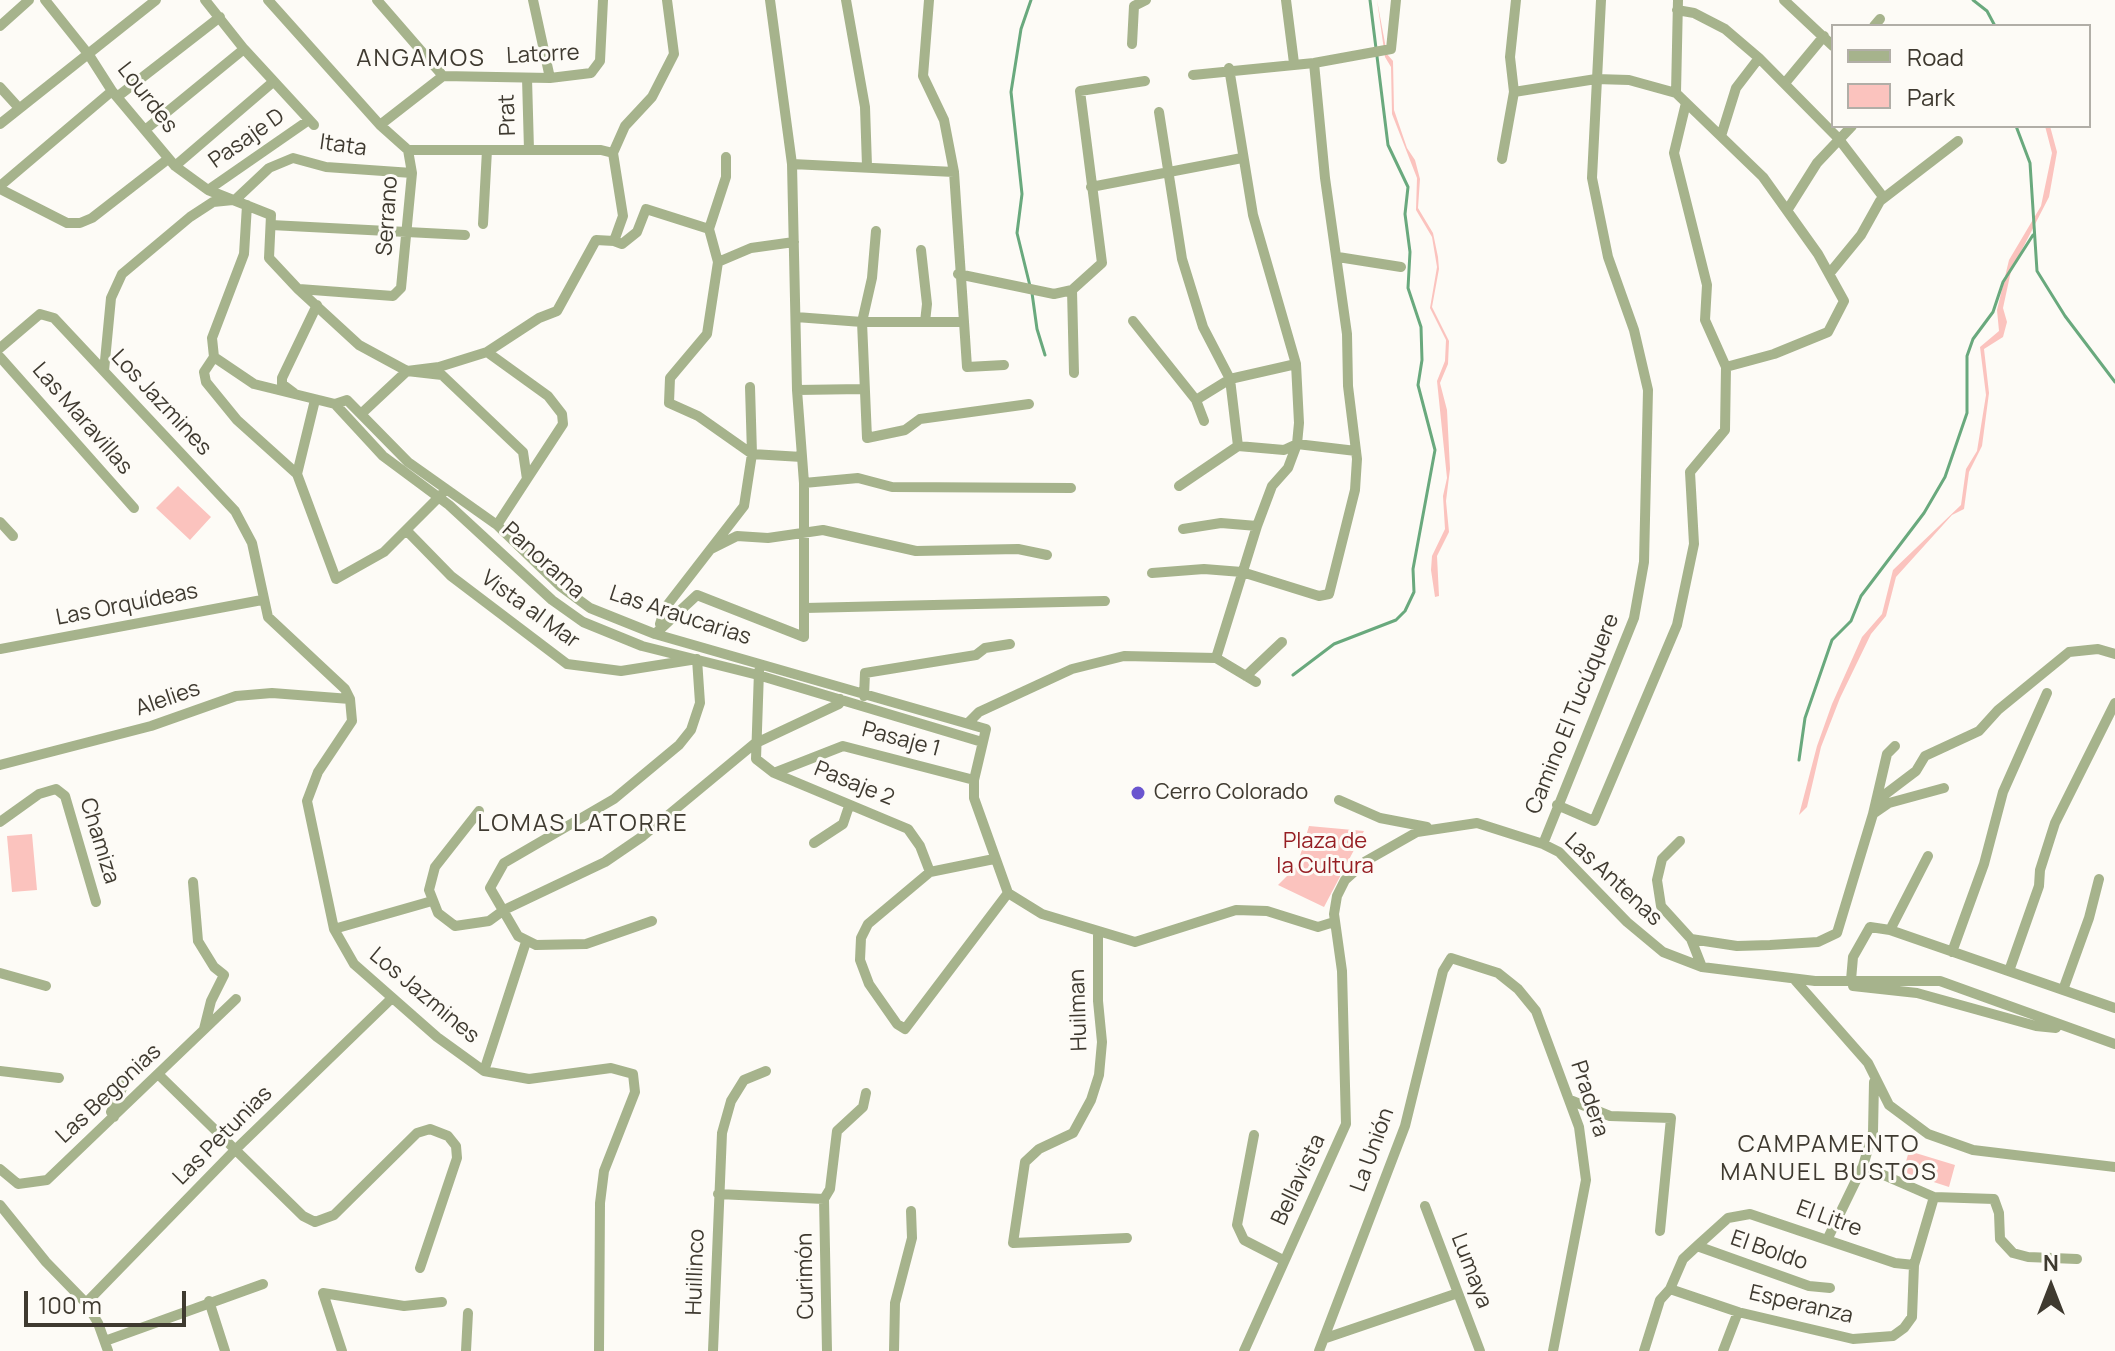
<!DOCTYPE html>
<meta charset="utf-8">
<style>
body{margin:0}
#map{position:relative;width:2115px;height:1351px;overflow:hidden;background:#fdfbf6;font-family:Manrope,sans-serif}
canvas{display:block}
.legend{position:absolute;left:1831px;top:24px;width:260px;height:104px;box-sizing:border-box;background:#fdfbf6;border:2px solid #b1aea7;margin:0;padding:10px 14px;list-style:none;font-size:24px;color:#3f3a30}
.legend li{display:flex;align-items:center;gap:16px;height:40px}
.legend b{width:40px;border:2px solid #b1aea7}
.north{position:absolute;left:2011px;top:1247px;width:80px;height:80px;-webkit-text-stroke:6px #fdfbf6;paint-order:stroke;rotate:0deg;font-size:22px;font-weight:700;line-height:32px;text-align:center;color:#3f3a30}
.north::after{content:'';display:block;margin:auto;width:28px;height:36px;background:#3f3a30;clip-path:polygon(50% 0,100% 100%,50% 72%,0 100%)}
.scale{position:absolute;left:24px;top:1291px;width:162px;height:36px;box-sizing:border-box;border:4px solid #3f3a30;border-top:0;padding-left:10px;font-size:24px;line-height:28px;white-space:nowrap;color:#3f3a30;-webkit-text-stroke:6px #fdfbf6;paint-order:stroke}
</style>
<div id="map">
<canvas width="2115" height="1351"></canvas>
<ul class="legend">
<li><b style="height:10px;background:#a6b38c"></b>Road</li>
<li><b style="height:22px;background:#fbc3be"></b>Park</li>
</ul>
<div class="north">N</div>
<div class="scale">100 m</div>
</div>
<script>
const ctx = document.querySelector('canvas').getContext('2d');
ctx.lineJoin = 'round';
function fill(path, color) { ctx.fillStyle = color; ctx.fill(path, 'evenodd'); }
const poly = rows => new Path2D(rows.map(r => 'M' + r).join(''));
function trace(path, color, width, dash) { ctx.strokeStyle = color; ctx.lineWidth = width; ctx.lineCap = dash ? 'butt' : 'round'; ctx.setLineDash(dash || []); ctx.stroke(path); }
function write(font, color, halo, rows, align = 'center') {
  ctx.font = font + ' Manrope,sans-serif'; ctx.lineWidth = 6; ctx.setLineDash([]); ctx.textBaseline = 'middle'; ctx.strokeStyle = halo; ctx.fillStyle = color; for (const [text, x, y, turn = 0] of rows) {
    ctx.save(); ctx.translate(x, y); ctx.rotate((+turn || 0) * Math.PI / 180); ctx.textAlign = isNaN(turn) ? turn : align; if (halo) ctx.strokeText(text, 0, 0); ctx.fillText(text, 0, 0); ctx.restore();
  }
}
fill(poly([
 [1377,0,1387,54,1393,61,1394,110,1407,148,1415,160,1420,179,1418,208,1433,233,1438,257,1439,269,1432,307,1449,341,1448,364,1440,383,1447,410,1450,469,1446,501,1449,532,1437,556,1439,596,1435,597,1431,570,1432,556,1445,529,1443,496,1447,478,1437,381,1445,361,1446,340,1430,308,1437,267,1432,237,1416,210,1417,178,1392,114,1391,67,1385,57],
 [2045,126,2050,126,2057,152,2049,197,2011,271,2003,308,2007,322,2003,337,1984,349,1989,393,1982,446,1969,472,1964,509,1952,515,1896,577,1886,616,1871,634,1840,698,1821,747,1807,807,1799,815,1817,746,1832,704,1862,637,1882,614,1893,570,1961,505,1966,469,1977,451,1986,395,1980,347,1999,331,1997,310,2009,260,2041,206,2052,153],
 [178,486,211,517,190,540,156,508],
 [1309,826,1364,831,1324,907,1278,885,1297,866],
 [32,834,37,890,12,892,7,836],
 [1909,1151,1955,1165,1949,1187,1903,1172]
]), '#fbc3be');
trace(poly([
 [1973,0,1987,11,1995,26],
 [2016,126,2030,163,2037,271,2065,316,2115,382],
 [1030,286,1017,233,1022,194,1011,92,1021,29,1031,0],
 [1032,293,1037,329,1045,355],
 [1293,675,1334,644,1396,620,1405,611,1414,592,1413,569,1435,450,1418,385,1422,360,1421,327,1408,288,1410,252,1405,214,1408,187,1388,145,1370,0],
 [1799,760,1805,718,1832,640,1851,621,1861,596,1924,513,1945,477,1967,413,1967,356,1973,339,1993,312,2003,282,2033,235]
]), '#69a97d', 3);
trace(poly([
 [45,0,89,55,112,91,175,166,208,190,271,215,269,258,298,289,359,345,407,371,442,375,523,452,527,479,497,525],
 [205,0,244,49,314,125],
 [268,0,380,125,408,150,412,173,401,288,393,296,299,289],
 [377,0,443,76],
 [533,0,550,78],
 [667,0,674,54,652,97,625,126,613,153,623,216,614,241,622,244,637,232,646,209,709,229,718,262,707,334,670,378,669,403,698,416,752,454,802,457],
 [846,0,865,107,867,166],
 [929,0,923,76,944,120,954,172,967,367,1004,365],
 [1286,0,1294,63],
 [1516,0,1510,57,1514,92,1596,79,1629,80,1676,93,1763,177,1818,254,1844,301,1828,332,1774,354,1726,367],
 [1784,0,1833,46],
 [1677,10,1694,13,1725,29,1759,58,1838,138,1884,198],
 [0,26,29,0],
 [1874,26,1880,19],
 [1132,44,1134,6,1146,0],
 [1193,75,1314,63,1391,49,1396,0],
 [527,78,529,150],
 [1785,83,1824,36],
 [0,87,19,108],
 [1676,93,1678,0],
 [117,97,220,17],
 [1159,112,1182,259,1203,327,1230,379,1238,446],
 [0,124,156,0],
 [380,125,443,76,550,78,591,73,600,61,603,0],
 [145,130,244,49],
 [1721,136,1736,88,1759,58],
 [408,150,601,150,613,153],
 [1502,159,1514,92],
 [792,164,954,172],
 [175,166,273,82],
 [0,186,112,91],
 [1091,187,1242,158],
 [0,189,67,223,80,223,92,218,168,159],
 [208,190,309,120],
 [235,200,269,168,293,158,326,167,412,173],
 [1788,209,1817,163,1852,126],
 [483,224,487,150],
 [271,225,465,235],
 [709,229,726,177,726,157],
 [876,231,872,278,862,322,867,438,905,430,920,419,1029,404],
 [921,250,927,304,925,322],
 [1338,257,1401,267],
 [718,262,751,248,794,242],
 [958,274,1054,294,1072,290,1102,263,1080,91,1145,81],
 [1829,274,1861,235,1880,201,1958,141],
 [1072,290,1074,373],
 [796,317,862,322,962,322],
 [1133,321,1196,400,1230,379,1296,364],
 [0,348,40,314,54,318,235,511,252,543,268,617,345,689,350,699,352,721,318,772,307,801,334,929,354,964,437,1037,484,1071,529,1079,611,1068,633,1074,635,1092,604,1171,600,1203,599,1351],
 [487,352,539,318,557,311,596,240,614,241],
 [0,357,134,508],
 [214,357,254,384,335,404,383,456,449,505,552,600,583,622,642,646,758,675,982,742],
 [214,357,212,338,244,254,247,205],
 [214,357,204,372,206,382,237,420,297,474],
 [104,371,111,298,122,274,190,217,213,202,233,200],
 [797,390,863,389],
 [294,393,282,384,282,378,317,305],
 [315,400,297,474,336,579,384,552,442,494],
 [1196,400,1204,421],
 [335,404,347,400,408,462,497,525,560,586,590,608,655,634,986,729,974,780,974,798,1008,893,1042,914,1135,942,1236,910,1267,911,1318,927,1334,922],
 [361,414,407,371,439,367,487,352,548,396,562,414,563,424,527,479],
 [804,483,858,478,892,487,1071,488],
 [1179,486,1238,446,1284,450,1297,444,1356,451],
 [0,522,13,536],
 [1183,529,1221,523,1257,526],
 [408,532,451,576,567,664,621,671,697,659,700,703,691,730,679,745,614,799,504,863,490,888,518,936,536,945,586,944,652,921],
 [711,549,737,536,768,538,823,530,916,551,1018,549,1047,555],
 [1152,573,1204,569,1242,572,1319,596,1329,594,1355,490,1357,459,1348,386,1347,334,1325,178,1314,63],
 [805,608,1105,601],
 [660,624,665,608,744,506,752,454,750,387],
 [655,634,697,595,804,637,804,483,797,390,792,164,770,0],
 [0,649,262,600],
 [1216,658,1257,526,1272,486,1288,468,1297,444,1299,423,1296,364,1253,215,1229,68],
 [759,671,756,759,774,773,908,829,920,846,930,872],
 [1246,676,1282,642],
 [864,696,865,673,976,655,985,648,1010,644],
 [968,723,979,712,1072,669,1124,656,1216,658,1256,682],
 [1895,746,1887,754,1873,814,1889,803,1944,788],
 [0,765,151,726,236,696,272,693,350,699],
 [774,773,843,746,974,780],
 [1339,800,1380,818,1427,827],
 [1557,805,1594,821,1677,625,1694,544,1690,472,1725,430,1726,367,1705,320,1707,285,1674,153,1686,103],
 [479,811,435,867,429,890,438,913,455,926,489,921,504,910,605,862,643,836,754,744,839,704,840,699],
 [0,822,39,794,56,789,65,796,96,902],
 [1680,841,1662,859,1657,880,1661,906,1691,939,1702,967],
 [814,843,843,824,849,806],
 [1543,844,1634,618,1644,562,1648,390,1634,330,1608,257,1592,178,1601,0],
 [994,859,930,872,868,924,861,938,860,960,869,984,897,1024,905,1029,1008,893],
 [193,882,198,941,214,967,224,975,211,1001,204,1029],
 [334,929,432,901],
 [1890,930,1928,856],
 [1098,932,1098,1001,1102,1042,1099,1075,1091,1100,1073,1133,1039,1149,1025,1162,1013,1243,1127,1238],
 [1691,939,1737,946,1770,945,1818,942,1837,933,1873,814,1883,796,1916,771,1925,756,1979,731,1998,710,2069,652,2098,649,2115,654],
 [1952,952,1984,864,2003,792,2047,693],
 [2009,971,2039,886,2040,870,2055,823,2115,703],
 [0,973,46,986],
 [1794,979,1868,1063,1889,1105,1928,1134,1973,1150,2115,1167],
 [1851,980,1853,957,1870,927,1890,930,2115,1008],
 [1853,986,1917,993,2036,1026,2056,1028],
 [2063,990,2089,918,2099,879],
 [0,1071,59,1078],
 [484,1071,526,942],
 [159,1075,303,1216,315,1222,334,1215,417,1133,430,1129,448,1136,456,1146,457,1158,420,1268],
 [1570,1100,1610,1116,1671,1118,1660,1231],
 [114,1117,111,1112,124,1084,122,1080],
 [1254,1135,1237,1225,1244,1240,1283,1260],
 [1863,1166,1934,1197,1994,1199,1999,1213,2000,1239,2013,1253,2028,1257,2077,1259],
 [0,1169,18,1184,47,1180,236,999],
 [718,1194,824,1199],
 [0,1205,46,1262,86,1303,98,1323,108,1351],
 [1425,1206,1480,1351],
 [1827,1240,1863,1166,1873,1132,1874,1082],
 [1697,1246,1809,1286,1830,1288],
 [1670,1289,1683,1259,1697,1246,1728,1218,1750,1214,1895,1263,1914,1265],
 [209,1301,225,1351],
 [86,1303,236,1149,391,999],
 [1326,1338,1458,1293],
 [105,1341,263,1284],
 [342,1351,323,1293,404,1306,442,1302],
 [466,1351,468,1313],
 [713,1351,722,1133,731,1101,744,1080,766,1071],
 [827,1351,824,1199,830,1189,837,1131,863,1107,866,1093],
 [894,1351,895,1303,912,1238,911,1211],
 [1244,1351,1346,1124,1342,971,1334,914,1337,896,1345,880,1366,861,1417,832,1477,823,1543,844,1559,852,1627,922,1663,952,1702,967,1815,981,1940,981,2115,1044],
 [1319,1351,1405,1126,1443,971,1451,958,1498,973,1518,989,1536,1011,1579,1127,1586,1180,1553,1351],
 [1644,1351,1660,1300,1670,1289,1738,1312,1853,1339,1893,1336,1904,1328,1912,1317,1914,1265,1934,1197],
 [1723,1351,1738,1312]
]), '#a6b38c', 10);
for (const [x, y, r, color] of [
 [1138,793,8,"#6a55cf"]
]) { const dot = new Path2D(); dot.arc(x, y, r, 0, 2 * Math.PI); ctx.fillStyle = color; ctx.fill(dot); trace(dot, '#fdfbf6', 3); }
write('22px', '#3f3a30', '#fdfbf6', [
 ["Latorre",543,55,-3],
 ["Lourdes",147,98,52],
 ["Prat",508,115,-92],
 ["Pasaje D",247,139,-35],
 ["Itata",343,146,8],
 ["Serrano",388,216,-86],
 ["Los Jazmines",161,403,47],
 ["Las Maravillas",82,419,49],
 ["Panorama",543,561,42],
 ["Las Orquídeas",127,605,-11],
 ["Vista al Mar",530,610,36],
 ["Las Araucarias",680,616,18],
 ["Alelies",168,699,-19],
 ["Camino El Tucúquere",1573,714,-68],
 ["Pasaje 1",901,740,15],
 ["Pasaje 2",854,784,22],
 ["Chamiza",99,841,73],
 ["Las Antenas",1613,880,43],
 ["Los Jazmines",424,996,40],
 ["Huilman",1079,1010,-92],
 ["Las Begonias",109,1094,-43],
 ["Pradera",1589,1099,72],
 ["Las Petunias",223,1136,-45],
 ["La Unión",1373,1150,-70],
 ["Bellavista",1299,1180,-65],
 ["El Litre",1829,1219,20],
 ["El Boldo",1769,1251,19],
 ["Lumaya",1471,1271,69],
 ["Huillinco",696,1272,-88],
 ["Curimón",806,1276,-91],
 ["Esperanza",1801,1305,13]
]);
write('22px', '#3f3a30', '#fdfbf6', [
 ["Cerro Colorado",1154,793]
], 'left');
write('22px', '#961f24', '#fdfbf6', [
 ["Plaza de",1325,842],
 ["la Cultura",1325,867]
]);
ctx.letterSpacing = '2px';
write('24px', '#3f3a30', '#fdfbf6', [
 ["ANGAMOS",421,59],
 ["LOMAS LATORRE",583,824],
 ["CAMPAMENTO",1829,1145],
 ["MANUEL BUSTOS",1829,1173]
]);
ctx.letterSpacing = '0px';
</script>
